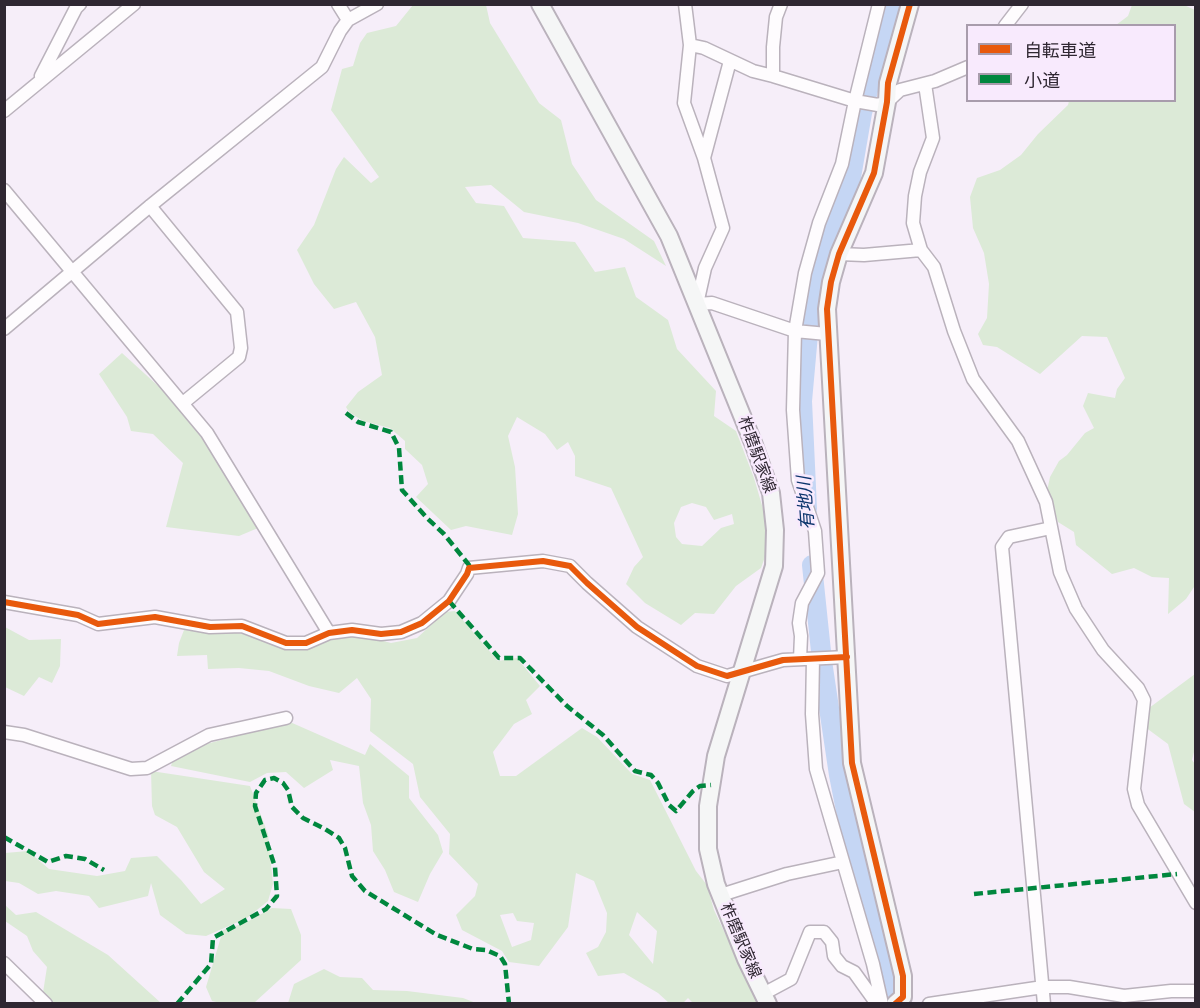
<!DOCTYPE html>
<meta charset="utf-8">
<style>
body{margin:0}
#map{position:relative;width:1200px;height:1008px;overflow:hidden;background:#f6eef9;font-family:"Source Serif 4","Noto Sans JP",serif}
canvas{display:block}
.frame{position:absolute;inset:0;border:6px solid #2f2732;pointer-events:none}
.legend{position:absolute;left:966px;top:24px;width:210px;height:78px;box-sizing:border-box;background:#f8eafd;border:2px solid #a89cac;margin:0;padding:8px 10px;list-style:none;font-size:18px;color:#2f2732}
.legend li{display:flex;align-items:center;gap:12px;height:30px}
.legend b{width:30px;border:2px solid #a89cac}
</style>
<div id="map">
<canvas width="1200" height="1008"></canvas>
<div class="frame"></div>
<ul class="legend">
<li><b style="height:8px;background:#e8590c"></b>自転車道</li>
<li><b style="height:8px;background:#00873e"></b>小道</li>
</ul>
</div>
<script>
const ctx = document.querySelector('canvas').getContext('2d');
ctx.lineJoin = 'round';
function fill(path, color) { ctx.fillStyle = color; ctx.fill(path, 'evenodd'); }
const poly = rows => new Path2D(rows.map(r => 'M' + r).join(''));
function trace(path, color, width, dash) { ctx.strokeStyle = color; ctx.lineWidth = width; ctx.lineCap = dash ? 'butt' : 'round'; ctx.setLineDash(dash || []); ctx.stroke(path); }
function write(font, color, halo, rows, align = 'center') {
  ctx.font = font + ' "Source Serif 4","Noto Sans JP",serif'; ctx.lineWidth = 5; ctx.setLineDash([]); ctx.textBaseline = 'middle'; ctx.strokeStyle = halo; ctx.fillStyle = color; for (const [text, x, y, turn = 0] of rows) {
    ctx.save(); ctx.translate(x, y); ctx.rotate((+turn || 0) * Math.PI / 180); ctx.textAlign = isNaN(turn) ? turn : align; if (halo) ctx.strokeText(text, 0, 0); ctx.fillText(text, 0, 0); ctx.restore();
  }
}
fill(poly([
 [413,5,486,5,490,23,539,103,561,120,572,164,596,200,654,241,666,266,624,239,578,223,524,212,491,185,465,187,476,203,504,206,523,238,575,242,595,272,625,267,636,297,668,320,677,349,716,391,714,416,736,431,754,478,766,519,766,554,761,568,736,586,714,614,695,613,681,625,645,603,626,584,634,567,643,557,611,488,575,476,575,456,568,442,557,450,545,434,517,417,508,436,515,467,518,514,512,535,466,526,451,530,416,497,428,484,422,465,405,449,405,441,390,428,363,421,349,412,346,407,358,392,382,375,375,337,356,302,334,309,314,284,297,250,314,225,336,169,344,157,371,183,379,177,331,110,342,69,353,66,360,43,367,33,396,26],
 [692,503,706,507,714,520,732,514,734,524,721,528,702,546,682,544,676,537,674,523,681,507],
 [1132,5,1184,5,1195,10,1196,584,1186,599,1168,614,1169,578,1152,577,1134,568,1112,574,1076,545,1074,532,1058,522,1047,491,1050,477,1059,461,1067,455,1085,433,1094,428,1083,406,1088,393,1115,398,1117,389,1125,378,1107,337,1082,336,1040,374,997,347,983,345,978,334,987,318,989,284,984,253,973,228,970,197,977,178,1000,170,1021,155,1038,134,1068,105,1069,101,1174,100,1174,26,1116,25,1128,16],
 [122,353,178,404,214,454,258,528,239,536,166,527,183,463,153,434,131,431,127,417,99,374],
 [455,611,498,661,517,658,540,686,526,700,532,714,514,724,493,752,500,776,516,776,582,728,597,737,632,774,650,780,696,871,707,885,714,910,758,1003,693,1003,688,998,683,1003,669,1003,658,993,624,973,598,976,586,953,598,947,606,932,607,913,594,881,576,873,568,927,539,966,509,962,502,951,462,930,456,915,475,896,478,884,449,854,450,834,420,797,413,764,370,731,371,699,357,678,339,693,309,686,269,671,239,668,208,669,207,655,177,656,179,643,184,630,251,634,319,640,362,635,391,643,417,638,445,612],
 [637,912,657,931,653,964,629,935],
 [513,913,517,921,534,923,531,940,512,947,500,915],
 [5,627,29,640,61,639,60,666,52,683,39,677,24,696,5,687],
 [1195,674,1196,744,1192,760,1195,764,1195,812,1184,804,1168,744,1145,727,1149,708],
 [290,722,365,755,370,744,409,776,409,798,438,835,443,852,430,874,418,902,394,892,385,870,373,851,371,825,363,803,359,766,330,760,333,770,304,788,286,772,267,773,250,782,171,766,173,760,206,744],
 [151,771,250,786,268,834,273,884,268,901,247,918,206,936,186,934,160,915,151,883,148,896,99,908,89,896,56,891,38,894,19,883,5,881,5,853,28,851,49,869,97,876,125,871,131,858,157,856,181,880,201,904,225,889,204,872,177,827,155,815,152,806],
 [5,905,16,915,36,912,108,955,161,1003,49,1003,42,999,47,967,33,951,27,936,5,921],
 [272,908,291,909,301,935,301,960,254,1003,221,1003,212,1001,206,987,223,930,247,922],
 [324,969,340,977,362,978,373,990,407,991,463,998,476,1003,288,1003,294,984]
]), '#dcead7');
trace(poly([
 [807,509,802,401,810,312,816,275,850,183,862,113,891,4],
 [812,565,822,661,839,775,856,861,885,978,896,1004]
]), '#c5d6f4', 20);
const street = poly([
 [338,4,348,20],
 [685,4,690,45,684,103,704,158,723,228,705,268,697,304,712,303,795,331,827,334],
 [1005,26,1022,4],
 [690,45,704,48,753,71,773,76,855,101,878,105,887,102,900,90,935,81,968,67],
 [773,76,773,47,776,17,781,4],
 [43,79,41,76,76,8,80,4],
 [925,84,933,138,920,172,915,196,913,223,921,250,934,267,954,331,973,379,1018,441,1046,502,1060,572,1076,609,1103,650,1138,688,1144,700,1134,789,1138,805,1196,903],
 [4,111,134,4],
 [704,158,730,61],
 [4,190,207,433,329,633],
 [150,206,237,312,241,348,239,357,183,403],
 [839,254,864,255,921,250],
 [4,329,150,206,322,67,340,31,348,20,377,4],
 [4,602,78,615,98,624,155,617,210,627,242,626,286,643,306,643,329,633,352,630,381,634,401,632,422,623,449,601,467,574,469,568,543,561,570,566,587,583,637,627,697,666,727,676,783,660,847,657],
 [800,659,801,636,799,623,802,603,818,573,815,531,798,480,793,410,795,331,805,273,819,223,842,164,855,101,879,4],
 [813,659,812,714,816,769,873,964,882,1004],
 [4,732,24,735,131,769,147,768,209,735,286,718],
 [721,895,787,874,843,862],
 [4,963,46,1004],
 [763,994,791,979,810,932,824,932,832,942,834,956,842,966,854,972,877,1004],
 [929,1004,1043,987,1069,987,1124,996,1171,991,1196,991],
 [1044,1004,1002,547,1009,537,1051,528]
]);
const secondary = poly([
 [540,4,669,236,754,445,771,493,775,530,774,566,716,756,708,806,708,849,716,884,746,959,768,1004],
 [895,1004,903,997,903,976,852,763,827,309,831,282,839,254,874,173,887,102,888,83,910,4]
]);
trace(street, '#bab2bc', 15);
trace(secondary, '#bab2bc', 20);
trace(street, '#fefcfe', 12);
trace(secondary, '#f5f6f6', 16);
trace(poly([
 [346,413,358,422,391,432,399,448,402,490,427,518,444,534,469,565,469,568],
 [449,601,499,658,520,658,567,706,603,735,635,771,651,775,658,783,669,805,676,811,693,791,700,786,711,785],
 [4,837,48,862,66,856,85,859,104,870],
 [974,894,1177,874],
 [177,1004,211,964,213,938,266,909,277,896,275,867,255,806,256,793,265,780,274,778,283,783,288,790,292,807,303,818,325,829,339,838,345,848,352,876,365,891,437,935,473,949,486,950,500,956,505,964,509,1004]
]), '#00873e', 4.5, [9, 4.5]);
trace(poly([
 [4,602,78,615,98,624,155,617,210,627,242,626,286,643,306,643,329,633,352,630,381,634,401,632,422,623,449,601,467,574,469,568,543,561,570,566,587,583,637,627,697,666,727,676,783,660,847,657],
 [895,1004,903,997,903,976,852,763,827,309,831,282,839,254,874,173,887,102,888,83,910,4]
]), '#e8590c', 6);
write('16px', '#2f2732', '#f8eafd', [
 ["柞磨駅家線",756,455,70],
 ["柞磨駅家線",740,941,67]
]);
write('italic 18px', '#0c356d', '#f8eafd', [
 ["有地川",807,503,-94]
]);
</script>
